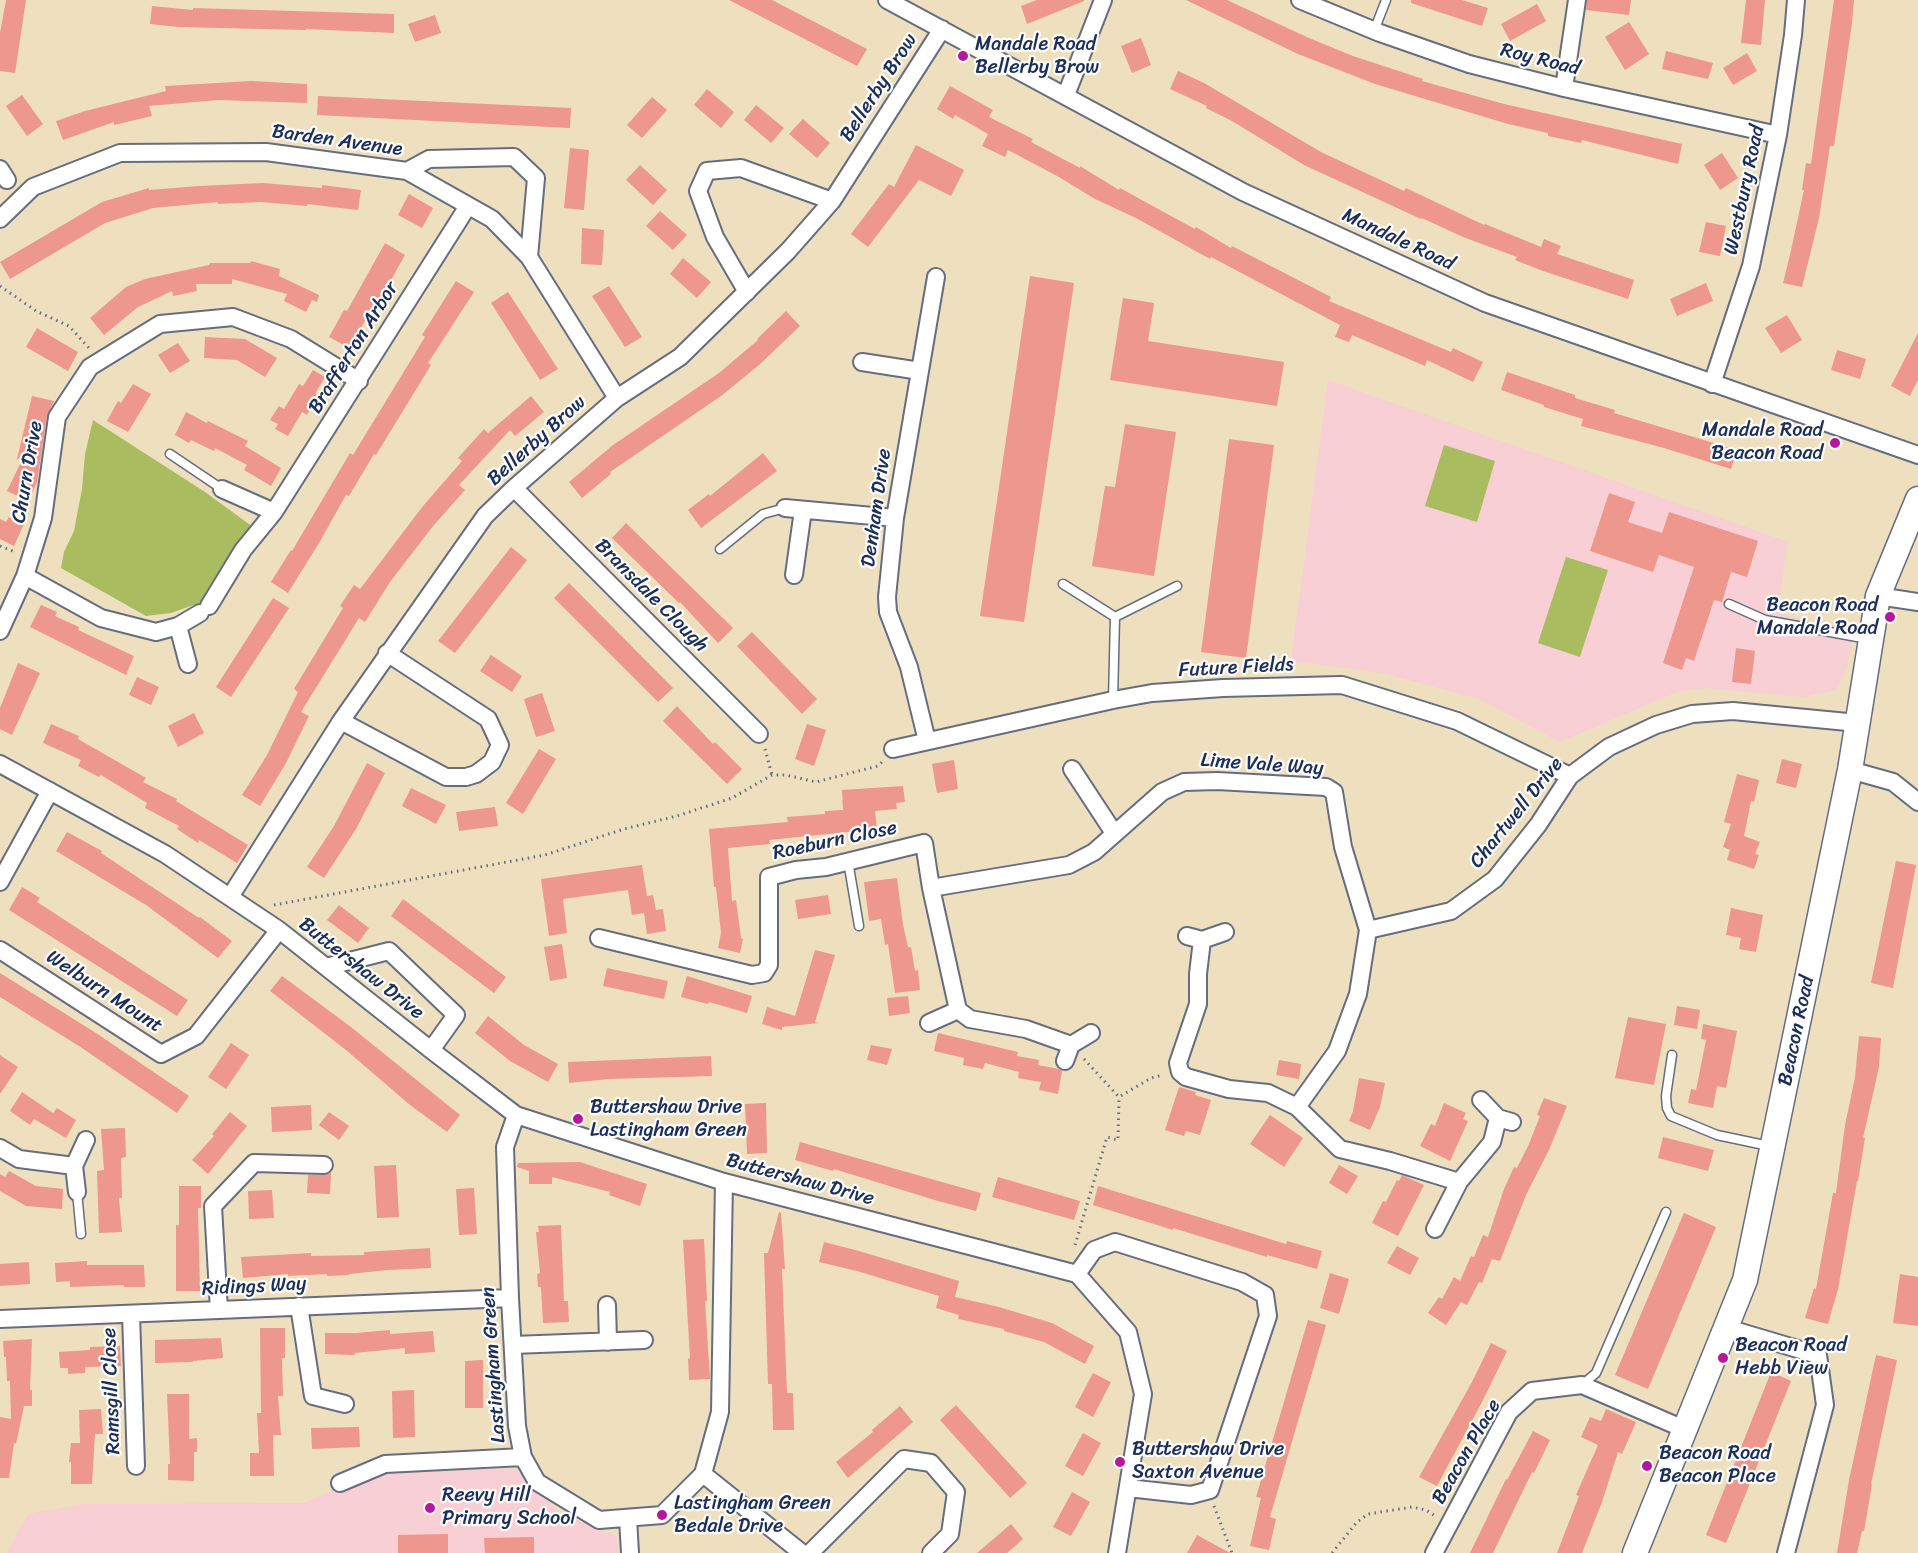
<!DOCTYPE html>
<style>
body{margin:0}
canvas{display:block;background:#eedfbf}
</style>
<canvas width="1918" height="1553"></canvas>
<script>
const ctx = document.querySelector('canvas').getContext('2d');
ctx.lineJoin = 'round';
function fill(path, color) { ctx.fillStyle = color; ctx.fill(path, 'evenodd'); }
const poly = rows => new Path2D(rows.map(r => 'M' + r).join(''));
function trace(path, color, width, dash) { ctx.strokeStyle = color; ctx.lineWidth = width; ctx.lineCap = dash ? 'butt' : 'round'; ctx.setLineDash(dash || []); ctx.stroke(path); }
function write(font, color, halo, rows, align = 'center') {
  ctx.font = font + ' Sriracha,sans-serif'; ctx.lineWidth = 4.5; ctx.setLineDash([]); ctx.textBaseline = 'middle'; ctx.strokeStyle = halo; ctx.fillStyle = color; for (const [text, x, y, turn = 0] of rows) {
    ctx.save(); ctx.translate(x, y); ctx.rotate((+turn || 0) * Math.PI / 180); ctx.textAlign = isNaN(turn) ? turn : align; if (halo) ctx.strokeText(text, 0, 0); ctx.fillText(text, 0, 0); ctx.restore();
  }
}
fill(poly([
 [1328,380,1788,542,1777,614,1854,629,1847,669,1836,690,1803,697,1704,688,1677,692,1560,742,1479,699,1383,673,1291,661],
 [517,1469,560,1513,617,1537,618,1553,7,1553,28,1514,85,1504,304,1503,374,1472]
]), '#f7cfd4');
fill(poly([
 [93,420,205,492,253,527,213,590,199,603,171,613,146,616,61,568,64,552,74,531,82,489,85,454],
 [1444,445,1495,461,1477,522,1425,506],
 [1566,557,1608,570,1580,657,1538,643]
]), '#aabc60');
fill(poly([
 [6,0,26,0,15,73,0,71,0,33],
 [729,0,772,0,867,49,857,66],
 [1037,0,1084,0,1084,1,1027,24,1021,6],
 [1186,0,1227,0,1309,38,1353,56,1423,79,1422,81,1504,104,1682,144,1678,164,1582,140,1581,143,1548,136,1548,133,1508,124,1375,84,1298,54],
 [1411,0,1462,0,1488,8,1482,26,1411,3],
 [1587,0,1631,0,1629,15,1586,10],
 [1746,0,1765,0,1761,45,1741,43],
 [1834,0,1854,0,1852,23,1834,146,1830,146,1819,218,1802,287,1783,283,1790,255,1804,190,1802,190,1806,163,1811,164],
 [1537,4,1546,21,1510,41,1501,24],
 [152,6,193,10,193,8,394,14,394,33,306,29,306,30,178,27,150,24],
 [435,15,441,33,415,42,408,24],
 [1629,22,1649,54,1625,70,1605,37],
 [1141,38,1151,65,1132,73,1121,46],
 [1666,51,1713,63,1708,79,1662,69],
 [1747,53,1757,71,1733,85,1723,68],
 [1178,71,1204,83,1321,152,1404,191,1406,188,1484,225,1485,224,1541,247,1544,239,1561,246,1557,254,1634,280,1628,299,1543,271,1515,260,1517,257,1463,237,1422,218,1421,219,1304,165,1232,121,1206,108,1207,106,1170,89],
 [251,81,307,84,307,103,218,100,149,106,152,116,114,125,114,122,63,140,56,121,85,111,166,91,165,86],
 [950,86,993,110,989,117,1033,139,1031,142,1080,168,1080,166,1119,190,1120,188,1149,204,1195,229,1196,227,1231,248,1232,246,1331,297,1329,301,1451,352,1453,348,1483,362,1473,382,1427,360,1425,366,1352,335,1349,342,1335,337,1340,325,1211,257,1210,259,1136,218,1095,199,1059,177,1008,150,1005,157,982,146,988,134,955,115,953,119,937,109],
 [707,89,734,112,721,128,694,105],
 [22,95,43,124,27,136,6,106],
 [318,96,571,108,570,128,317,115],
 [652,97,667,110,642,138,627,125],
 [756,105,784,128,771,143,744,120],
 [803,119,830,143,817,158,789,134],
 [916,145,964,170,951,196,919,180,868,247,851,234,889,184,894,187],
 [570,148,589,150,584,210,564,208],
 [1722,153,1738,178,1720,190,1704,165],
 [640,165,667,190,653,205,626,180],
 [263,183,322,188,322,185,361,190,358,210,307,204,307,206,261,202,218,204,218,202,153,208,105,223,10,279,0,262,102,202,149,188,149,190,199,186],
 [409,194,433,208,422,228,398,215],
 [660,211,687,235,673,250,646,226],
 [1706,222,1726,226,1720,256,1699,252],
 [582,228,604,230,602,265,581,264],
 [385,243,405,255,374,310,372,309,349,348,329,337,344,310,347,311],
 [683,258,711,282,697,298,670,274],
 [251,261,280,269,279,276,319,295,317,302,312,300,306,312,284,301,287,294,232,279,232,284,196,284,197,291,173,296,172,291,138,307,104,335,90,318,126,287,145,279,209,265,210,263,250,263],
 [1030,276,1074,283,1024,622,980,616],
 [456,281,474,292,428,363,431,365,376,455,374,454,349,496,346,495,319,543,288,593,271,582,291,550,292,551,350,453,353,455,425,337,422,335],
 [1706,283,1713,301,1677,316,1670,299],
 [609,286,642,337,625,347,592,296],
 [508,292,558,369,540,380,491,303],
 [1123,298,1154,303,1148,341,1284,362,1277,406,1110,380],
 [786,311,800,326,759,365,721,396,610,472,611,474,582,498,569,482,613,445,719,373,758,340,757,339],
 [1787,315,1802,340,1781,353,1765,328],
 [37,328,78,352,68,371,26,347],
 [1918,333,1918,380,1910,396,1891,386],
 [205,337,245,339,277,358,265,377,237,360,204,358],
 [178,343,190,361,170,373,158,355],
 [1837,350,1866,359,1860,379,1831,370],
 [313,370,325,377,315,394,318,395,307,415,302,412,288,436,275,429,278,424,270,420,279,406,284,409,299,384,303,386],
 [1507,372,1575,395,1575,398,1615,410,1614,413,1737,450,1731,469,1664,448,1581,426,1583,419,1544,407,1544,405,1501,390],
 [133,384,151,394,128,432,107,421,118,401,121,403],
 [32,396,54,401,47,416,37,482,28,501,7,491,22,460,17,459],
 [531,396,544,412,515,436,510,430,459,485,465,490,433,526,390,582,365,622,359,618,301,712,309,716,286,763,260,806,242,795,267,755,298,692,294,689,343,608,340,606,354,585,360,589,423,506,462,461,458,458,484,429,488,433],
 [186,412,207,423,208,421,248,441,245,446,281,468,271,486,244,470,247,465,215,448,214,451,191,440,189,443,175,435],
 [1125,424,1176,432,1154,576,1092,566,1105,486,1115,487],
 [1229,439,1274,445,1246,658,1201,652],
 [763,453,777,471,701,528,688,510,709,494,710,496],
 [1609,493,1635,502,1628,522,1662,533,1669,512,1758,541,1747,577,1731,572,1722,602,1714,600,1694,661,1686,658,1682,670,1663,663,1694,567,1659,555,1653,572,1590,551],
 [9,517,24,524,14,546,0,539,0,519,6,522],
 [626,523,733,628,718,643,680,602,679,603,612,538],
 [511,547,527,560,455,653,438,641],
 [569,583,673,688,658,702,554,598],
 [273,598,289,608,231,697,216,687],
 [41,605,57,612,55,616,79,627,78,630,134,656,126,675,30,627],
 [752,632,817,699,802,714,737,646],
 [1736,648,1755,651,1751,684,1732,682],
 [491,655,522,676,512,692,480,671],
 [18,663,40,673,12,735,0,729,0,708],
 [137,677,159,687,151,705,129,695],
 [542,693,555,731,536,737,524,699],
 [677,706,713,744,715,742,742,769,727,784,663,721],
 [194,713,204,733,178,747,168,726],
 [51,724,79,736,78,739,146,778,143,782,177,799,176,801,248,845,237,863,199,840,198,843,177,829,179,826,145,808,147,803,101,775,99,777,78,766,81,760,43,743],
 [807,724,826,730,814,766,795,759],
 [539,749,556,759,523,814,506,803],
 [1782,759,1802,764,1796,788,1776,783],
 [954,760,958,789,937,793,932,764],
 [367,763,385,773,356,829,324,878,307,867,334,826],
 [1737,774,1759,780,1754,802,1751,801,1744,836,1760,842,1755,854,1759,855,1754,869,1727,860,1730,850,1723,847,1731,824,1724,822],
 [903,786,905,802,896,803,897,809,875,811,877,829,769,840,770,844,728,848,732,901,736,900,741,938,743,939,740,953,718,948,721,933,716,887,714,887,709,829,788,822,787,817,825,814,825,811,843,810,842,790],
 [411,788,446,805,436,824,402,806],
 [495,807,498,826,459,831,456,812],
 [67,832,102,851,101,853,199,918,200,917,232,941,218,958,146,905,56,851],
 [1896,861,1916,865,1893,988,1871,983],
 [642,865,647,896,653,895,656,910,663,909,666,931,647,934,644,913,632,915,628,890,563,899,567,933,549,936,541,879],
 [897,878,903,925,908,947,911,947,915,971,918,970,920,990,895,993,888,944,885,945,881,919,869,921,864,882],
 [22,887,40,898,37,902,188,1000,177,1016,9,910],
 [828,895,831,914,798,919,795,900],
 [403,899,506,977,494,993,391,916],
 [339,905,369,928,358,943,327,920],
 [1731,908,1763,915,1756,952,1739,949,1741,938,1726,935],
 [562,944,567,978,550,981,544,947],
 [815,950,835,955,815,1022,819,1023,782,1027,782,1030,762,1024,767,1007,795,1016],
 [607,968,668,981,664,999,603,986],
 [0,973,96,1033,189,1096,177,1113,79,1046,0,997],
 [282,976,351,1027,460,1115,447,1132,410,1105,346,1050,270,991],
 [687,976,752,996,747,1013,709,1002,708,1004,681,997],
 [908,996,910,1013,889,1016,887,998],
 [1677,1006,1700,1010,1697,1029,1674,1025],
 [488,1016,524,1045,558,1064,548,1082,510,1061,475,1033],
 [1628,1017,1666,1024,1654,1085,1615,1078],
 [1703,1024,1737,1031,1726,1088,1717,1086,1713,1108,1688,1103,1691,1089,1696,1090,1706,1040,1701,1039],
 [938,1033,1018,1052,1017,1056,1039,1060,1038,1065,1059,1069,1062,1071,1058,1094,1039,1090,1041,1082,1018,1078,1019,1072,985,1063,983,1069,963,1065,964,1058,934,1051],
 [1859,1036,1881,1038,1879,1067,1863,1138,1865,1138,1858,1181,1857,1181,1838,1289,1828,1324,1805,1318,1814,1288,1816,1289,1833,1193,1836,1193,1845,1125,1855,1077],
 [231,1043,249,1055,226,1089,208,1077],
 [871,1045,892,1049,887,1065,867,1060],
 [0,1055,18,1067,0,1094],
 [711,1056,712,1076,609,1079,569,1083,568,1062],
 [1279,1060,1301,1064,1299,1079,1276,1075],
 [1359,1078,1385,1083,1380,1107,1370,1130,1349,1121,1353,1111],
 [1179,1087,1196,1092,1195,1095,1211,1100,1200,1135,1186,1131,1184,1136,1165,1130],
 [22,1092,53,1113,57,1108,76,1120,66,1138,34,1119,30,1125,10,1111],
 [1544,1098,1567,1106,1549,1150,1526,1195,1500,1261,1492,1259,1482,1283,1479,1282,1467,1305,1461,1302,1446,1325,1428,1313,1439,1297,1442,1299,1454,1277,1460,1281,1471,1256,1474,1257,1483,1235,1488,1237,1504,1189,1514,1167,1517,1168,1529,1144,1540,1116,1537,1115],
 [766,1103,767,1153,747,1154,745,1104],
 [1444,1103,1466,1113,1463,1119,1468,1121,1450,1161,1420,1146,1431,1124,1435,1126],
 [311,1105,312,1130,272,1132,271,1107],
 [230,1112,247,1126,208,1174,192,1160,214,1136,212,1134],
 [329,1112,349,1126,339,1140,319,1125],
 [1270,1115,1303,1138,1284,1167,1250,1144],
 [125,1128,126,1157,121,1158,122,1198,119,1198,122,1232,99,1233,97,1171,104,1170,101,1129],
 [1663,1137,1714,1150,1708,1171,1658,1158],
 [800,1142,981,1193,976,1211,938,1201,834,1169,833,1171,795,1160],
 [580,1162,647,1184,640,1206,609,1195,610,1192,552,1177,552,1184,529,1184,529,1171,517,1167,518,1163],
 [396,1165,399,1217,377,1218,374,1166],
 [1339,1165,1358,1176,1347,1194,1329,1183],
 [9,1171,36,1186,63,1189,62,1209,26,1206,0,1191,0,1174,5,1177],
 [331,1173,330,1194,307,1193,308,1175,324,1175],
 [1402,1175,1424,1185,1398,1236,1372,1223,1383,1201,1386,1202,1397,1180,1399,1181],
 [998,1177,1080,1201,1074,1220,992,1197],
 [179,1186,201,1186,201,1208,198,1208,200,1291,176,1291,176,1225,179,1225],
 [1098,1186,1286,1244,1287,1241,1322,1251,1317,1269,1267,1255,1267,1257,1173,1228,1173,1230,1093,1205],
 [474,1188,477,1234,459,1235,456,1189],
 [272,1190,274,1218,249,1219,248,1191],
 [779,1212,781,1213,785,1269,782,1269,787,1393,793,1393,794,1430,773,1430,772,1384,768,1384,764,1253,768,1253],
 [1684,1213,1716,1227,1648,1389,1615,1375],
 [561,1225,564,1301,568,1301,569,1322,543,1323,541,1287,538,1287,537,1274,540,1273,536,1232,539,1232,538,1226],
 [704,1239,707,1301,705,1301,710,1379,689,1380,688,1359,690,1358,683,1240],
 [824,1242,859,1251,959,1281,955,1297,999,1307,1052,1323,1094,1346,1085,1364,1044,1342,1004,1331,1004,1329,958,1319,959,1315,936,1308,939,1296,857,1271,819,1262],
 [1397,1246,1419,1258,1410,1275,1387,1263],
 [430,1248,431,1268,388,1270,349,1274,349,1275,327,1276,327,1274,288,1276,288,1274,243,1278,241,1257,311,1253,311,1256,364,1255,364,1252],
 [87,1261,87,1265,144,1265,145,1287,124,1287,124,1285,70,1287,70,1281,56,1282,55,1263],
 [29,1262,30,1284,0,1286,0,1264],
 [1330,1273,1349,1279,1339,1314,1320,1308],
 [1900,1274,1918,1277,1918,1326,1893,1323],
 [1308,1320,1326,1325,1270,1517,1276,1519,1269,1550,1250,1546,1261,1498,1256,1497],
 [260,1328,285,1328,285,1358,282,1358,283,1396,278,1396,281,1435,273,1435,274,1476,250,1476,250,1453,259,1453,257,1413,261,1413],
 [390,1330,390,1334,433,1331,435,1352,405,1354,405,1348,355,1353,354,1355,325,1354,325,1333,356,1333],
 [221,1338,223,1358,193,1361,193,1362,155,1363,155,1340],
 [32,1339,30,1390,32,1390,32,1406,24,1406,16,1444,14,1443,9,1478,0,1478,0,1417,11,1419,10,1381,7,1381,6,1357,4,1357,3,1341],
 [1491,1343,1507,1351,1482,1402,1437,1486,1419,1477,1472,1382],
 [120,1346,121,1366,85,1367,85,1373,68,1374,68,1368,60,1368,59,1352,90,1350,90,1347],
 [1876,1355,1897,1360,1871,1484,1872,1484,1864,1531,1862,1531,1857,1553,1837,1553,1849,1480],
 [483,1360,483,1408,465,1408,465,1361],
 [1771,1372,1791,1381,1726,1543,1706,1535],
 [1093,1373,1111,1382,1093,1417,1075,1407],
 [414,1390,415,1437,393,1438,392,1391],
 [167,1394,189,1394,189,1439,197,1438,197,1452,194,1452,194,1481,168,1480,168,1464,170,1464],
 [956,1405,1027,1483,1010,1498,940,1420],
 [900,1406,913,1422,848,1478,836,1462,873,1432,872,1430],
 [101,1409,103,1434,95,1434,92,1484,71,1484,71,1462,69,1462,71,1443,80,1443,79,1410],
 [1606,1409,1636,1422,1622,1454,1618,1452,1602,1502,1582,1553,1557,1553,1579,1496,1576,1495,1598,1445,1581,1437,1590,1417,1601,1421],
 [359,1427,360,1447,312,1449,311,1428],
 [1533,1431,1550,1440,1534,1473,1532,1472,1493,1553,1470,1553,1506,1479,1507,1480],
 [1083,1433,1101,1443,1083,1476,1065,1466],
 [1072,1492,1090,1502,1071,1536,1053,1527],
 [1011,1524,1023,1539,1007,1553,977,1553],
 [448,1534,448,1553,398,1553,398,1535],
 [1197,1535,1230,1553,1187,1553],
 [534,1537,534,1553,485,1553,484,1538]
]), '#ee978c');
const service = poly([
 [1374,31,1386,0],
 [170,454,222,489],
 [720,549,763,514,785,508],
 [1063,584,1115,617],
 [1729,604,1765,620,1868,639],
 [1115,617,1177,586],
 [1113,700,1115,617],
 [848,861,859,926],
 [1672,1055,1666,1096,1667,1108,1671,1116,1717,1135,1769,1146],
 [77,1192,81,1234],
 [1582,1385,1596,1373,1666,1212]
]);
const minor = poly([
 [887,0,1243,192,1485,303,1918,455],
 [1300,0,1380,33,1469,64,1564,88,1778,135],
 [1564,88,1577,0],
 [1066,95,1103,0],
 [0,169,7,180],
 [407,171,429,159,514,157,536,178,529,257],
 [0,219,33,187,120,153,266,152,407,171,492,219,529,257,617,398],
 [747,292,715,237,698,191,707,171,741,168,832,201],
 [862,362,920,371],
 [1712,384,1751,266,1778,135,1793,35,1796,0],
 [514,488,759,734],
 [222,489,274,512],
 [785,508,895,518],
 [794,575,803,510],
 [25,576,101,618,156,632,178,626,200,613],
 [1878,596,1918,602],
 [209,606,243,550,274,512,468,206],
 [178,626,188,664],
 [0,631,25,576,43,518,57,417,90,367,160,324,233,317,291,339,359,381],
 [341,721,446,777,466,777,476,774,492,762,500,745,488,719,387,653],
 [927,741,909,667,888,612,887,597,895,518,936,277],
 [893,749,1113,700,1152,693,1223,688,1342,685,1457,721,1570,776],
 [0,764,165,854,279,930,431,1050,516,1115,724,1182,1077,1274,1128,1332,1143,1394,1117,1553],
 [1072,769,1114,833],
 [1850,770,1893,782,1918,802],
 [0,882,50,791],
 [931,888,1069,865,1094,852,1162,792,1184,782,1217,781,1326,787,1334,792,1343,847,1368,930,1358,994,1337,1051,1297,1107],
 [230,897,341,721,485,516,514,488,617,398,680,357,788,251,832,201,942,29],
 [1368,930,1451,911,1495,879,1538,825,1570,776,1609,747,1656,725,1692,714,1733,711,1858,723],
 [1187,936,1202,940,1225,932],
 [599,938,752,975,764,973,769,965,769,877,796,870,826,867,924,843,931,888,958,1010,970,1019,1026,1029,1071,1045],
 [1202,940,1198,974,1198,1004,1178,1063,1180,1072,1186,1077,1229,1089,1268,1093,1297,1107,1340,1149,1390,1161,1459,1182],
 [0,950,161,1054,196,1036,279,930],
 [326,967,389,951,456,1015,431,1050],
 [929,1023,958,1010],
 [1065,1061,1071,1045,1091,1033],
 [1481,1100,1498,1118,1512,1122],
 [516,1115,505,1147,510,1298,517,1426,523,1457,537,1482,599,1520,662,1515,703,1474,720,1412,724,1182],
 [0,1148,19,1159,74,1166],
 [77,1192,74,1166,86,1140],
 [1435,1229,1459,1182,1492,1142,1498,1118],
 [1077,1274,1094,1250,1115,1242,1242,1282,1265,1295,1268,1316,1210,1490,1191,1495,1128,1488],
 [607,1305,608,1342],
 [299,1306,313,1396,345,1404],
 [219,1310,213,1206,254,1163,324,1165],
 [131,1314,136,1466],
 [0,1319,510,1298],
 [1727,1328,1818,1355,1825,1405,1786,1553],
 [513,1345,644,1340],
 [703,1474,802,1553],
 [340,1483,385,1464,523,1457],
 [628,1518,630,1553],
 [810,1553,904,1459,931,1463,956,1492,950,1534,931,1553],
 [1434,1553,1509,1412,1532,1391,1582,1385,1684,1429]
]);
const secondary = poly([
 [1635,1553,1745,1280,1850,770,1878,596,1918,499]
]);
trace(service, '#656d80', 11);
trace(minor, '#656d80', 20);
trace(secondary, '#656d80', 27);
trace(poly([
 [0,286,36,311,69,326,89,348],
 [0,546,15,552],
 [765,749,772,775],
 [274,905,545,855,624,829,677,816,732,798,772,775,786,775,816,782,878,766,882,762],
 [1084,1059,1119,1097,1151,1078,1163,1075],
 [1075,1245,1107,1137,1118,1140,1119,1097],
 [1214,1506,1232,1553],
 [1332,1553,1357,1522,1368,1514,1412,1507,1426,1510,1435,1516]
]), '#656d80', 3, [1.5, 4.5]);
trace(service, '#fff', 8);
trace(minor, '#fff', 16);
trace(secondary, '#fff', 24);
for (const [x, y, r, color] of [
 [963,56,6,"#b5179e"],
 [1835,443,6,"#b5179e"],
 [1890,617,6,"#b5179e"],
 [578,1119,6,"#b5179e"],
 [1723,1358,6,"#b5179e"],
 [1120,1462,6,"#b5179e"],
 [1647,1466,6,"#b5179e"],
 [430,1508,6,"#b5179e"],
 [662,1515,6,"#b5179e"]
]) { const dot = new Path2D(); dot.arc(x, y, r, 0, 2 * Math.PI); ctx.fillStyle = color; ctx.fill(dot); trace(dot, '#fdfcf7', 2); }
write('20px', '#1b2f5e', '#fdfcf7', [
 ["Mandale Road",975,45],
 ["Bellerby Brow",975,68],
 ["Mandale Road",1823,431,"right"],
 ["Beacon Road",1823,454,"right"],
 ["Beacon Road",1878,606,"right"],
 ["Mandale Road",1878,629,"right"],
 ["Buttershaw Drive",590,1108],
 ["Lastingham Green",590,1131],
 ["Beacon Road",1735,1346],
 ["Hebb View",1735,1369],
 ["Buttershaw Drive",1132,1450],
 ["Saxton Avenue",1132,1473],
 ["Beacon Road",1659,1454],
 ["Beacon Place",1659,1477],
 ["Reevy Hill",442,1496],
 ["Primary School",442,1519],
 ["Lastingham Green",674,1504],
 ["Bedale Drive",674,1527]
], 'left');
write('20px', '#1b2f5e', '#fdfcf7', [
 ["Roy Road",1540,60,14],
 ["Bellerby Brow",879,88,-57],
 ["Barden Avenue",337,141,8],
 ["Westbury Road",1745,190,-78],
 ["Mandale Road",1398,240,25],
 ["Brafferton Arbor",354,348,-58],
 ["Bellerby Brow",537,441,-42],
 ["Churn Drive",28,472,-80],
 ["Denham Drive",877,508,-82],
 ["Bransdale Clough",651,596,45],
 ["Future Fields",1236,668,-3],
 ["Lime Vale Way",1262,765,4],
 ["Chartwell Drive",1517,813,-51],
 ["Roeburn Close",835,841,-12],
 ["Buttershaw Drive",361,969,38],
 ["Welburn Mount",104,992,33],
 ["Beacon Road",1797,1031,-78],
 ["Buttershaw Drive",800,1180,15],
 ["Ridings Way",254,1287,-3],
 ["Lastingham Green",494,1365,-94],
 ["Ramsgill Close",112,1391,-92],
 ["Beacon Place",1467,1452,-60]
]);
</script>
